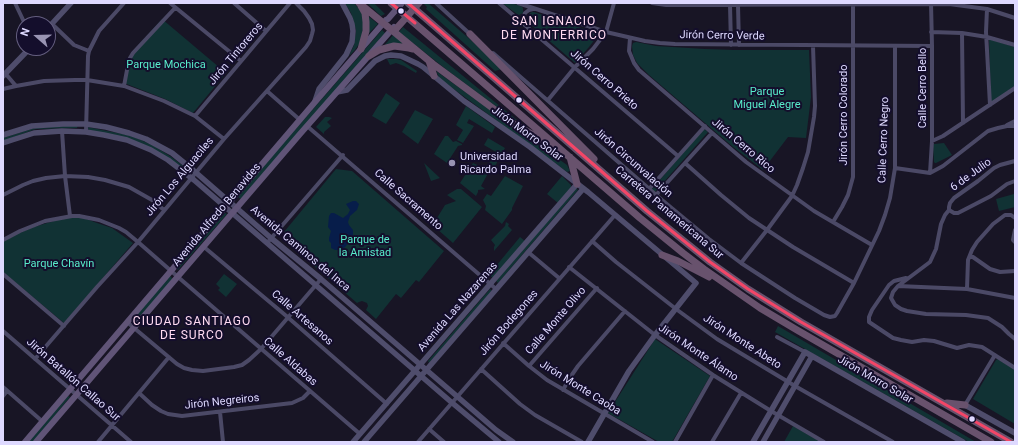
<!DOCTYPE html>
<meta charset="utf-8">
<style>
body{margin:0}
#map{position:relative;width:1018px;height:445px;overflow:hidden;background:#181525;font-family:Roboto,sans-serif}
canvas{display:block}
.frame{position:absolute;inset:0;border:4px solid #ded9ff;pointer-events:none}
.north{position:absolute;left:16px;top:16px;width:40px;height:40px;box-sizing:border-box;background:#140e2c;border:1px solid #655f80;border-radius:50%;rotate:290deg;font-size:11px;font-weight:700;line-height:16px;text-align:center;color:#ded9ff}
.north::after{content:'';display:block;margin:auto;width:14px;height:18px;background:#9994b3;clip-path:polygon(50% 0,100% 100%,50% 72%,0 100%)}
</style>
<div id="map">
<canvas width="1018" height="445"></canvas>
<div class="frame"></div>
<div class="north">N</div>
</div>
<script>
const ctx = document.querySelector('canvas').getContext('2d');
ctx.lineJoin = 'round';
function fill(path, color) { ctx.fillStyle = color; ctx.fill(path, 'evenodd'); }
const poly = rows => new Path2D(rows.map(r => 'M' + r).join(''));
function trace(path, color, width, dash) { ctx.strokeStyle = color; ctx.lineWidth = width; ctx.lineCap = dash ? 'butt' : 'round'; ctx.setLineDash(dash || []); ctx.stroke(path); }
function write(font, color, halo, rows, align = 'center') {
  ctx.font = font + ' Roboto,sans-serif'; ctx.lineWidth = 4; ctx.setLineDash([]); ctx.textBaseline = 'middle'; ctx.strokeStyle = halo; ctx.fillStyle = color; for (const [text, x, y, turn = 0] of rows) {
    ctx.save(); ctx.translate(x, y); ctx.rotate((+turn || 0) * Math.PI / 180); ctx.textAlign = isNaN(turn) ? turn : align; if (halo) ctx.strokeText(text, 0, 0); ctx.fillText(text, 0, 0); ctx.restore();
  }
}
fill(poly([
 [345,3,354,3,363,14,363,28,361,41,355,50,349,56,354,45,356,30,351,13],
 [367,3,374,3,385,14,381,16],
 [426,3,428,3,473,42,502,69,495,71,426,9,427,7,424,4],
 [502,3,511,3,521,6,523,8,523,13,519,15,517,14],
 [532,12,534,12,599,34,589,47,575,63,530,24,528,21,528,17,530,13],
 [367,15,378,24,366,36],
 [162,19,226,73,193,113,165,99,124,83,132,52],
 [403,27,517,120,514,120,447,70,399,32],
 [382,30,385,33,241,199,238,197,274,154],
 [393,35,406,45,383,47],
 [989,39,1015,47,1015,86,991,103],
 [636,42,656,46,705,49,734,50,809,50,811,97,806,138,788,137,763,170,733,147,649,75,637,63,633,55,632,46,633,43],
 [387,59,396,59,401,60,417,71,416,73,404,66,396,63,390,65],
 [436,71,567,165,570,171,567,172,440,79],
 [386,93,400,103,386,124,372,116],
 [466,106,495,127,492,133,469,119,467,123,474,126,463,143,457,140,463,130,456,125],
 [415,110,433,119,418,144,402,132],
 [325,117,329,117,332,118,327,122,331,126,324,132,324,134,316,127],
 [78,125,77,128,36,129,3,141,3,138,35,128],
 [87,127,128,135,139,139,154,146,170,156,190,171,188,173,153,149,96,132,87,129],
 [704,129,708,132,655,192,652,189],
 [445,136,448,136,453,142,456,141,462,144,462,145,458,146,447,163,434,154],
 [488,138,505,148,494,168,491,168,481,186,485,189,478,190,478,192,476,196,460,183,473,163,486,169,496,152,484,145],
 [944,143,952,155,936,163,935,163,934,162,933,146,934,144],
 [424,163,440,178,431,181],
 [336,169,352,171,444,251,419,282,416,280,401,298,396,294,376,319,366,310,368,306,367,303,362,301,359,302,357,303,285,241,284,232],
 [505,176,523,186,512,208,512,210,502,224,485,210,486,206,483,200,487,194,491,196],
 [562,176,571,185,571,188,558,203,547,194],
 [576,188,578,190,498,283,496,281],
 [457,189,461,189,482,207,453,243,428,221,437,218,445,205,456,201,447,195],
 [1014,194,1015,207,999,211,996,199],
 [225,213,227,214,178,270,177,269],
 [69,218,84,218,97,223,112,228,133,243,64,323,3,272,3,242,19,233,34,227,57,220],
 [506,222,509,224,508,226,512,230,494,251,494,247,495,245,491,240,505,226],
 [520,237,525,241,493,278,489,275,493,270,490,267,493,264,496,266],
 [224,274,237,284,226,297,218,290,220,288,216,284],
 [170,276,173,279,135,322,133,319],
 [490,289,492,291,429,363,428,361],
 [778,326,976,442,969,442,775,332],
 [655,339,710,376,672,442,659,442,608,413],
 [998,359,1015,370,1015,424,973,399,996,360],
 [68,396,70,397,33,442,28,442],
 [793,426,821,442,784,442]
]), '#113234');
fill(poly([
 [353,201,356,201,359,204,357,210,350,216,348,222,349,225,353,230,353,235,346,246,343,249,339,250,335,250,331,248,331,243,329,241,329,238,331,231,328,227,329,216,331,213,334,213,343,218,348,214,350,210,346,204]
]), '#071d4a');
trace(poly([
 [15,3,25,24],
 [170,3,241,61],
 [234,3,266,31],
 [436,3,471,35],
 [499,3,678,156],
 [518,3,606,32,645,41,660,43,675,44,932,46],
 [652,3,666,5,949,4,987,9,1015,18],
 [730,5,731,45],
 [738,5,739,45],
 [987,9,986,32,990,105],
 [52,24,74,45,89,51],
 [524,24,523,18,525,13,529,10,533,9],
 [931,32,962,33,987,37,1015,45],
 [962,33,963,123],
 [630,38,629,51,634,63,639,70,746,162,814,211,872,245],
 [493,53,662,200,709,239,741,263,778,287,795,298,824,315,830,317,835,316,837,313,854,283,879,231,885,215,890,198,895,168,895,46],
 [5,73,16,86],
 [124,86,127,70,130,58,133,53,175,8],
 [3,89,16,86,44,81,75,80,87,80,124,86,164,101,195,116,224,139],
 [267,91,300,120],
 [548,100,575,67,593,49,606,32,614,3],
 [195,116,290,3],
 [1007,125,1015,121],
 [307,126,496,289],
 [62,131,65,176,70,216],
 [86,132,88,56,89,51,99,31,124,3],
 [932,141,943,136,1015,88],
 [685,163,721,195,749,218,793,247,854,283],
 [895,168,930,173,943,166,988,131,998,128,1007,126,1015,126],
 [930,173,932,141,932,46,931,3],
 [649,189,705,126],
 [3,195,23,185,33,181,46,178,65,176,88,177,105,180,129,187,152,200,164,210],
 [656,195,712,133],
 [949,210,945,215,941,224,936,249,930,262,898,286,893,292,891,298,895,305,901,309,907,311,926,314,966,315,988,318,1002,327,1009,334,1015,339],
 [949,210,949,207,950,203,954,198,978,181,994,168,1000,165,1015,161],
 [949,210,954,213,958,213,991,196,1007,184,1015,181],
 [833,222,842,207,848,195,853,177,853,3],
 [1015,230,1013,240,1015,242],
 [3,240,20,231,45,221,72,216,79,216,99,220,119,228,126,232,138,242,178,277,360,434],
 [592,241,616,262,676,309,717,339,795,386,893,442],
 [267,243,343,155],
 [204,247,284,314,387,404],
 [528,252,559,278],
 [970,255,990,269,1000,272,1015,271],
 [741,263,767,230,792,196,797,185,803,168,808,152,814,117,815,106,813,46],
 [569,267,655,335,713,375,771,411,824,442],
 [3,274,64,326],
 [906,278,894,281,889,285,872,310,869,317,869,322,893,338,901,340,912,342,924,340,934,341,957,348,969,345,982,347,1015,368],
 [898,286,967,289,1015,298],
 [967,289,968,260,972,250,977,242,993,224,1005,215,1011,215,1015,218],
 [127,322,177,364,184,368,192,370,203,371,234,367,242,365,249,360,261,349,321,279],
 [3,331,131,442],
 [777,337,805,352],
 [503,343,529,366,547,380,653,442],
 [35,359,97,287,138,242,224,139,306,47,310,41,312,34,313,30,312,24,309,18,304,11,296,3],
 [529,366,597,288],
 [481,369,520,404,535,415,582,442],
 [3,387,43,422],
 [563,390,569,379,578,366,625,311],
 [139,393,152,405,161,411,168,414,182,416,292,403,303,398,310,391],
 [3,396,7,391],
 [965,405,995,355],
 [220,412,223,442],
 [429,429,444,442],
 [98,442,169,357],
 [418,442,615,215],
 [675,442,713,375],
 [712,442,741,393]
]), '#4b4966', 4);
trace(poly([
 [48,28,71,3],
 [3,76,30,48],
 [337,92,347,90,375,61,385,56,391,55,401,56,418,64,423,67,464,101,530,147,588,192,696,283,655,335,629,371,588,442],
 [315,101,319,89,346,55,352,42,353,31,352,24,350,18,342,3],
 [3,135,32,126,63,124,86,124,106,127,129,133,146,139,172,153,193,170,271,238,321,279,496,430,513,442],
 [3,143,12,140,34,133,62,131,86,132,104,135,127,140,151,150,168,160,194,180,450,401,499,442],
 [965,405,1015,433],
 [353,442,577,184],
 [364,442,583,189],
 [753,442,805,352,963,442],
 [763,442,812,356]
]), '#4f4d6c', 5.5);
trace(poly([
 [25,442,315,102,386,20],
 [36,442,300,134,394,27]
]), '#605477', 6);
trace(poly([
 [359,3,433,64,506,118,514,124,550,144],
 [391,3,640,218,683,253,704,269,760,308,797,330,991,442],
 [408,3,647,211,710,262,748,289,801,322,1011,442],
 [470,34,594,159],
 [361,49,366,31,366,22,365,13,361,6],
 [369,56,379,50,394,46,409,48,413,49],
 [429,61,434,76],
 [570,157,577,184],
 [662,255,678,261,709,277],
 [947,403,965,405]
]), '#68526d', 7);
trace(poly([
 [388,19,402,3]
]), '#605477', 6);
trace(poly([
 [396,29,419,3]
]), '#68526d', 7);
trace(poly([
 [391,3,415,23],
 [408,3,647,211,710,262,748,289,801,322,1011,442]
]), '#f34667', 3);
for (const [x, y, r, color] of [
 [401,11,3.5,"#ded9ff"],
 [519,100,3.5,"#ded9ff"],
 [452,163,4,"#9994b3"],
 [972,419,3.5,"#ded9ff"]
]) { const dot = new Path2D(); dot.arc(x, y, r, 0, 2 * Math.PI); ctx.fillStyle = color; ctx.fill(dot); trace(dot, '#140e2c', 1.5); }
write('11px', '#ded9ff', '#140e2c', [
 ["Jirón Cerro Verde",722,36,1],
 ["Jirón Tintoreros",236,54,-50],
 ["Jirón Cerro Prieto",604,80,41],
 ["Calle Cerro Bello",923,88,-90],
 ["Jirón Cerro Colorado",844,115,-90],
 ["Jirón Morro Solar",527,134,36],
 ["Calle Cerro Negro",884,140,-88],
 ["Jirón Cerro Rico",743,146,40],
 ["Jirón Circunvalación",633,163,41],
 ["6 de Julio",971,175,-36],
 ["Jirón Los Alguaciles",180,177,-50],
 ["Calle Sacramento",408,200,41],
 ["Carretera Panamericana Sur",669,213,40],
 ["Avenida Alfredo Benavides",217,215,-50],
 ["Avenida Caminos del Inca",300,249,40],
 ["Avenida Las Nazarenas",458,307,-49],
 ["Calle Artesanos",302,318,41],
 ["Calle Monte Olivo",556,321,-49],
 ["Jirón Bodegones",509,323,-49],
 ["Jirón Monte Abeto",742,342,33],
 ["Jirón Monte Álamo",698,353,34],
 ["Calle Aldabas",290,362,41],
 ["Jirón Batallón Callao Sur",73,380,41],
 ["Jirón Morro Solar",875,380,30],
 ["Jirón Monte Caoba",580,388,32],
 ["Jirón Negreiros",222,402,-6]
]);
write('11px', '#58eccb', '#140e2c', [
 ["Parque Mochica",166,65],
 ["Parque",767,92],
 ["Miguel Alegre",767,105],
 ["Parque de",365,240],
 ["la Amistad",365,253],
 ["Parque Chavín",59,264]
]);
write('11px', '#ded9ff', '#140e2c', [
 ["Universidad",460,157],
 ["Ricardo Palma",460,170]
], 'left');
ctx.letterSpacing = '1px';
write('12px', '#ffdbf1', '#140e2c', [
 ["SAN IGNACIO",554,22],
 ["DE MONTERRICO",554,36],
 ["CIUDAD SANTIAGO",192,322],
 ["DE SURCO",192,336]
]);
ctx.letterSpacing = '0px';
</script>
